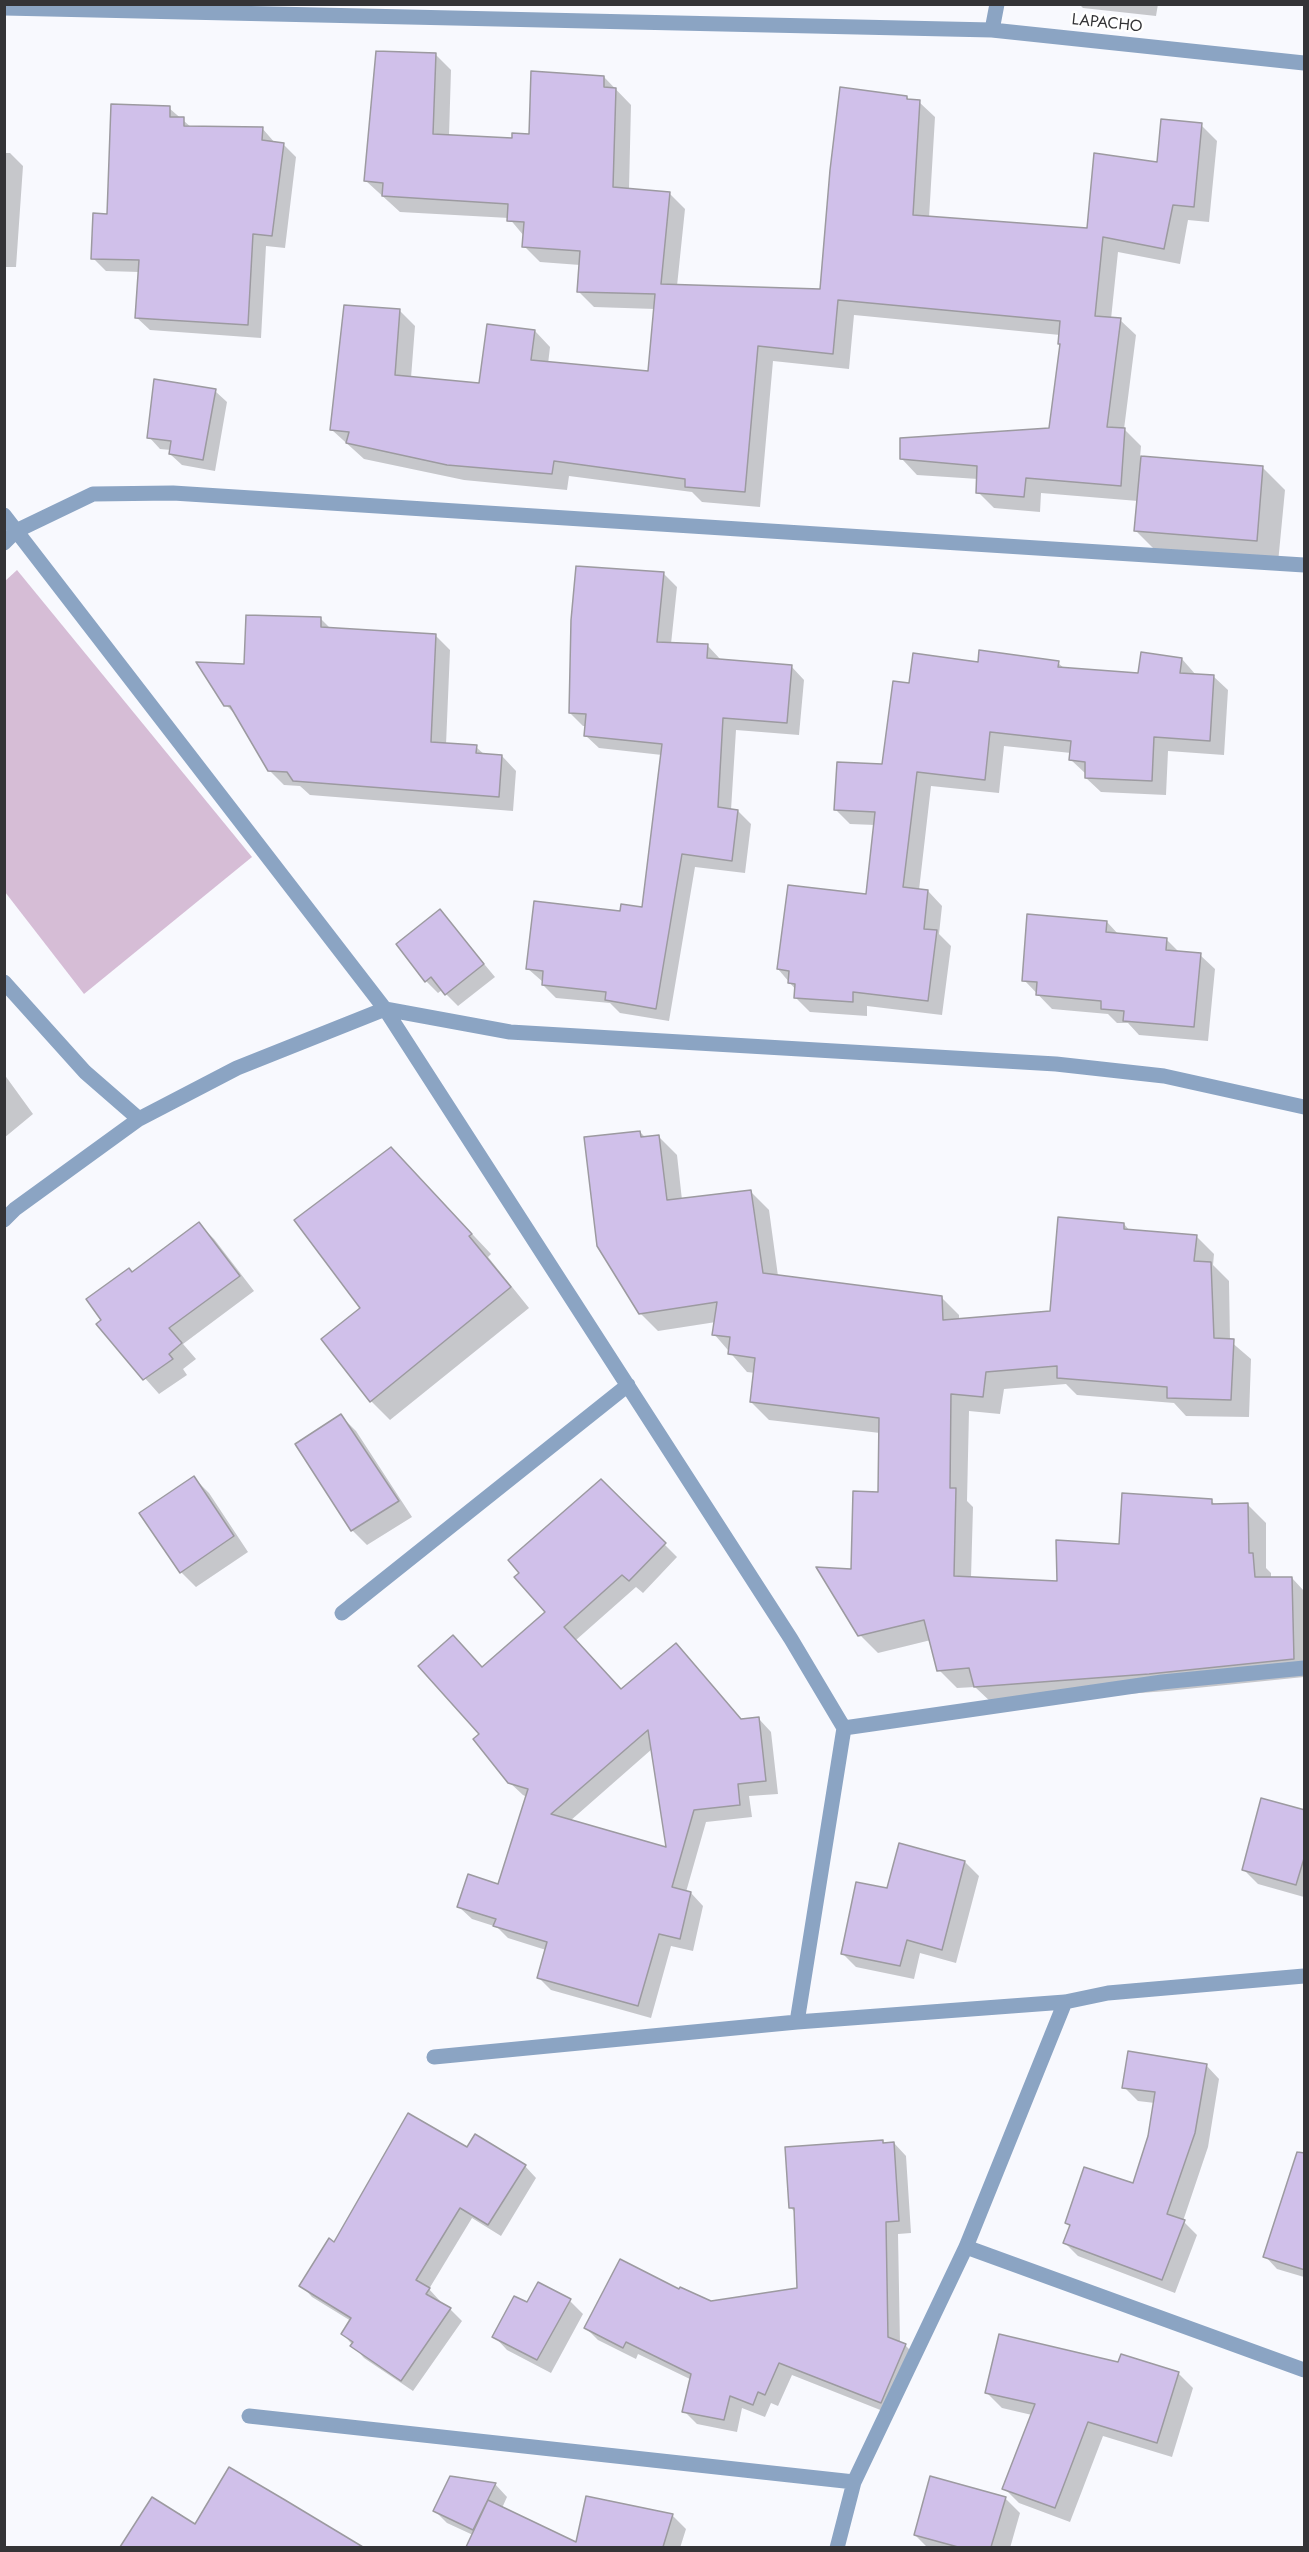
<!DOCTYPE html>
<style>
body{margin:0}
#map{position:relative;width:1309px;height:2552px;overflow:hidden;background:#f8f9fe;font-family:Jost,sans-serif}
canvas{display:block}
.frame{position:absolute;inset:0;border:6px solid #343437;pointer-events:none}
</style>
<div id="map">
<canvas width="1309" height="2552"></canvas>
<div class="frame"></div>
</div>
<script>
const ctx = document.querySelector('canvas').getContext('2d');
ctx.lineJoin = 'round';
function fill(path, color) { ctx.fillStyle = color; ctx.fill(path, 'evenodd'); }
const poly = rows => new Path2D(rows.map(r => 'M' + r).join(''));
function trace(path, color, width, dash) { ctx.strokeStyle = color; ctx.lineWidth = width; ctx.lineCap = dash ? 'butt' : 'round'; ctx.setLineDash(dash || []); ctx.stroke(path); }
function write(font, color, halo, rows, align = 'center') {
  ctx.font = font + ' Jost,sans-serif'; ctx.lineWidth = 5; ctx.setLineDash([]); ctx.textBaseline = 'middle'; ctx.strokeStyle = halo; ctx.fillStyle = color; for (const [text, x, y, turn = 0] of rows) {
    ctx.save(); ctx.translate(x, y); ctx.rotate((+turn || 0) * Math.PI / 180); ctx.textAlign = isNaN(turn) ? turn : align; if (halo) ctx.strokeText(text, 0, 0); ctx.fillText(text, 0, 0); ctx.restore();
  }
}
fill(poly([
 [17,570,252,857,84,994,5,892,4,582]
]), '#d6bdd6');
fill(poly([
 [1079,4,1158,4,1156,16,1083,8],
 [435,54,451,70,449,136,513,140,530,135,604,77,631,105,629,189,669,193,685,209,677,286,822,291,907,97,910,101,919,102,935,117,929,218,1089,229,1201,125,1217,141,1209,222,1188,220,1180,264,1118,252,1111,319,1120,320,1136,335,1124,429,1141,446,1140,458,1263,468,1285,490,1278,563,1158,553,1136,531,1138,501,1041,493,1040,512,994,508,978,492,978,479,917,475,902,459,1050,430,1061,345,1060,335,854,315,849,369,773,361,760,507,702,502,692,492,569,476,567,490,464,480,364,459,332,430,399,310,415,326,411,378,480,385,535,331,550,347,548,364,649,373,655,309,594,307,578,291,580,265,540,262,524,246,524,236,509,218,400,212,366,181],
 [169,108,192,128,262,128,275,143,283,144,296,157,285,248,266,246,261,338,150,330,136,317,139,272,106,271,93,258,108,215],
 [4,153,10,153,23,166,16,267,6,267,4,274],
 [215,391,227,402,215,471,182,465,170,454,171,450,160,449,149,437],
 [577,568,664,574,677,587,671,644,708,646,721,660,791,666,804,680,799,735,736,730,731,810,738,811,751,824,745,873,695,867,669,1021,620,1013,610,1003,556,998,543,985,543,982,527,968,621,912,643,909,662,755,599,748,585,735,586,726,583,726,570,713],
 [320,618,331,629,435,635,450,650,446,745,476,747,485,755,502,756,516,771,513,811,310,795,300,786,284,785,269,770,238,717,226,705,246,666],
 [1182,659,1196,675,1213,676,1228,690,1224,755,1168,751,1166,795,1101,792,1086,778,1086,774,1070,759,1071,753,1004,746,999,793,931,786,919,890,928,891,942,906,939,934,951,946,942,1015,867,1006,867,1016,810,1012,796,998,796,990,778,969,867,895,875,825,850,824,836,810,883,766,910,684,979,664,1058,663,1065,669,1140,675],
 [440,911,495,977,458,1006,442,990,438,993,426,981],
 [1107,922,1119,935,1166,939,1180,953,1200,955,1215,969,1208,1041,1139,1035,1128,1023,1117,1023,1108,1014,1052,1009,1024,980],
 [4,1074,33,1114,4,1138],
 [640,1132,646,1138,659,1137,677,1155,682,1200,751,1192,769,1210,778,1276,941,1297,959,1315,959,1321,1052,1313,1124,1224,1130,1231,1196,1236,1214,1254,1213,1265,1229,1281,1230,1341,1251,1359,1249,1417,1186,1416,1174,1403,1077,1395,1066,1384,1004,1389,1000,1414,969,1411,967,1501,973,1507,971,1578,1059,1582,1120,1545,1211,1501,1216,1505,1248,1505,1266,1523,1266,1568,1271,1573,1271,1579,1292,1578,1304,1591,1304,1677,1167,1691,993,1704,975,1687,957,1688,939,1670,931,1640,878,1653,860,1635,852,1571,879,1494,880,1433,769,1420,751,1402,755,1373,747,1372,714,1334,716,1322,658,1331,640,1313],
 [411,1169,491,1254,488,1257,529,1308,390,1420,371,1401,362,1309],
 [199,1224,214,1239,254,1291,183,1344,196,1359,183,1369,187,1375,159,1394,98,1325,103,1320,132,1274],
 [341,1416,356,1431,412,1517,367,1545,352,1530,297,1445],
 [194,1478,209,1493,248,1552,196,1587,181,1572],
 [601,1481,677,1557,643,1593,636,1587,576,1640,622,1691,676,1645,742,1721,759,1719,771,1732,778,1794,749,1796,752,1817,706,1822,686,1892,691,1893,703,1906,693,1951,671,1946,651,2018,551,1990,538,1977,546,1950,508,1938,497,1927,472,1919,459,1907,499,1886,527,1797,523,1795,509,1782,481,1734,483,1669,547,1612],
 [652,1749,668,1849,570,1821],
 [1304,1811,1304,1897,1258,1884,1243,1869],
 [965,1862,979,1876,956,1963,920,1953,914,1979,856,1967,842,1953,888,1890],
 [1206,2065,1219,2079,1208,2147,1183,2221,1197,2235,1175,2293,1078,2256,1065,2243,1071,2227,1067,2223,1134,2185,1150,2136,1155,2103,1138,2101,1124,2087],
 [882,2142,884,2144,894,2143,906,2156,911,2233,898,2234,900,2343,905,2345,918,2358,893,2415,792,2375,778,2406,771,2403,765,2417,742,2408,737,2432,697,2424,684,2411,692,2380,638,2354,636,2359,598,2340,586,2328,679,2291,711,2303,798,2289,796,2213,790,2207],
 [467,2149,525,2166,536,2178,501,2236,472,2218,429,2289,440,2301,439,2303,450,2309,462,2321,413,2391,364,2358,343,2334,351,2321,312,2297,301,2285,335,2244],
 [1304,2219,1304,2277,1277,2269,1265,2256],
 [539,2284,570,2301,583,2314,551,2373,507,2350,494,2336,527,2304],
 [1178,2373,1193,2388,1172,2457,1103,2436,1070,2522,1019,2503,1004,2488,1032,2415,1002,2408,987,2393],
 [495,2484,507,2497,502,2508,577,2547,672,2515,686,2529,680,2548,467,2548,473,2535,447,2523,435,2511],
 [1005,2498,1020,2513,1010,2548,928,2548,915,2535],
 [152,2499,177,2515,179,2513,196,2526,337,2534,351,2548,122,2548]
]), '#0003');
const building = poly([
 [376,51,436,53,433,134,512,138,512,133,529,134,531,71,604,76,604,87,616,88,613,187,670,192,661,284,820,289,830,170,840,87,907,96,907,99,920,100,913,215,1087,228,1094,153,1157,162,1161,119,1202,123,1194,207,1173,205,1164,249,1103,237,1095,316,1121,318,1107,427,1125,428,1121,486,1026,478,1024,497,976,493,977,466,900,459,900,438,1049,428,1060,344,1058,344,1060,321,838,300,833,354,758,346,745,492,685,487,685,479,554,461,552,474,447,465,346,443,349,432,330,430,344,305,400,309,395,375,479,383,487,324,535,330,531,360,648,371,655,294,577,292,580,251,522,247,524,222,507,221,508,204,382,196,383,183,364,181,376,51],
 [111,104,170,106,170,117,184,117,184,126,263,127,262,140,284,143,272,236,253,234,248,325,135,318,139,260,91,259,93,213,107,214,111,104],
 [154,379,216,389,203,460,169,454,171,441,147,438,154,379],
 [1141,456,1263,466,1257,541,1134,531,1141,456],
 [576,566,664,572,657,642,708,644,707,658,792,665,787,723,723,718,718,807,738,810,732,861,682,854,656,1009,605,1000,606,992,542,985,543,971,526,969,534,901,620,911,621,904,642,907,662,744,584,736,586,714,569,713,571,620,576,566],
 [246,615,321,617,321,627,436,634,431,742,477,745,476,753,502,755,499,797,293,781,287,772,268,771,230,706,224,706,196,662,244,664,246,615],
 [979,650,1059,661,1058,667,1138,673,1141,652,1182,658,1180,673,1214,675,1210,741,1154,737,1152,781,1085,778,1085,762,1069,760,1071,741,990,732,985,780,917,772,903,887,928,890,924,929,937,930,928,1001,853,992,853,1002,794,998,795,984,788,983,789,971,777,969,788,885,866,894,875,812,834,810,837,762,882,764,893,681,909,683,913,653,978,662,979,650],
 [440,909,484,964,445,995,431,977,425,982,396,944,440,909],
 [1027,914,1107,921,1106,932,1167,938,1166,950,1201,953,1194,1027,1123,1021,1124,1011,1101,1009,1101,1001,1036,995,1037,982,1022,981,1027,914],
 [640,1131,641,1137,659,1135,667,1200,751,1190,763,1273,942,1296,943,1320,1050,1311,1058,1217,1124,1223,1124,1229,1197,1235,1194,1261,1211,1262,1214,1338,1234,1339,1231,1400,1167,1398,1167,1387,1057,1378,1057,1366,986,1372,983,1397,951,1394,950,1488,956,1488,954,1576,1057,1581,1056,1540,1119,1544,1122,1493,1212,1499,1212,1504,1248,1503,1249,1553,1253,1553,1255,1577,1292,1577,1294,1659,1149,1674,974,1687,969,1668,937,1671,924,1620,858,1636,816,1567,851,1569,853,1491,878,1492,879,1418,750,1402,755,1358,728,1354,730,1337,712,1335,717,1302,639,1314,597,1246,584,1137,640,1131],
 [391,1147,472,1234,469,1236,511,1287,370,1402,321,1339,360,1308,294,1220,391,1147],
 [199,1222,240,1276,169,1328,182,1343,169,1354,173,1359,143,1380,96,1324,101,1320,86,1299,129,1268,132,1272,199,1222],
 [341,1414,399,1501,351,1531,295,1444,341,1414],
 [194,1476,234,1536,180,1573,139,1513,194,1476],
 [601,1479,666,1543,629,1581,622,1575,564,1627,621,1689,676,1643,741,1719,759,1717,766,1781,738,1784,740,1805,694,1810,672,1887,691,1892,680,1939,659,1934,638,2006,537,1978,547,1942,493,1926,496,1919,457,1907,468,1874,498,1884,528,1789,508,1783,473,1739,479,1734,418,1666,453,1635,482,1667,545,1612,514,1577,519,1573,508,1560,601,1479],
 [648,1730,666,1847,551,1814,648,1730],
 [1261,1798,1305,1810,1305,1855,1296,1885,1242,1870,1261,1798],
 [899,1843,965,1861,942,1950,907,1940,900,1966,841,1954,856,1882,887,1888,899,1843],
 [1128,2051,1207,2064,1195,2133,1167,2214,1185,2220,1162,2280,1063,2243,1070,2225,1065,2223,1084,2167,1133,2183,1148,2136,1155,2092,1122,2088,1128,2051],
 [408,2113,467,2147,475,2134,526,2165,488,2225,460,2208,416,2280,430,2288,426,2294,451,2308,401,2381,350,2346,353,2342,341,2334,351,2318,299,2286,329,2238,334,2242,408,2113],
 [883,2140,883,2143,894,2142,899,2221,886,2222,888,2337,906,2344,881,2403,779,2363,765,2395,758,2392,753,2405,730,2396,724,2420,682,2412,691,2374,626,2342,623,2348,584,2328,620,2259,679,2289,680,2287,711,2301,797,2288,794,2208,789,2208,785,2147,883,2140],
 [1297,2152,1305,2153,1305,2270,1263,2257,1297,2152],
 [538,2282,571,2299,537,2360,492,2337,514,2296,527,2302,538,2282],
 [999,2334,1118,2362,1121,2354,1179,2372,1157,2443,1088,2422,1055,2508,1002,2489,1035,2404,985,2393,999,2334],
 [229,2467,285,2500,363,2547,120,2547,152,2497,195,2524,229,2467],
 [450,2476,496,2483,473,2530,433,2511,450,2476],
 [930,2476,1006,2497,991,2547,958,2547,914,2535,930,2476],
 [586,2496,673,2514,663,2547,466,2547,488,2500,576,2542,586,2496]
]);
fill(building, '#d0c0ea');
trace(building, '#9c9aa0', 1.5);
trace(poly([
 [4,8,992,30,1304,63],
 [992,30,997,4],
 [4,515,385,1009,791,1639,844,1728,797,2022],
 [4,543,16,531,93,494,173,493,1304,565],
 [4,982,85,1072,139,1119],
 [4,1220,15,1209,139,1119,237,1068,385,1009,510,1032,1056,1064,1164,1076,1304,1107],
 [342,1613,628,1385],
 [844,1728,1162,1682,1304,1668],
 [434,2057,797,2022,1065,2002,1108,1993,1304,1976],
 [966,2247,1304,2370],
 [249,2416,854,2482],
 [837,2548,854,2482,966,2247,1065,2002]
]), '#8ba4c3', 15);
write('16px', '#343437', '#fff', [
 ["LAPACHO",1107,24,6]
]);
</script>
